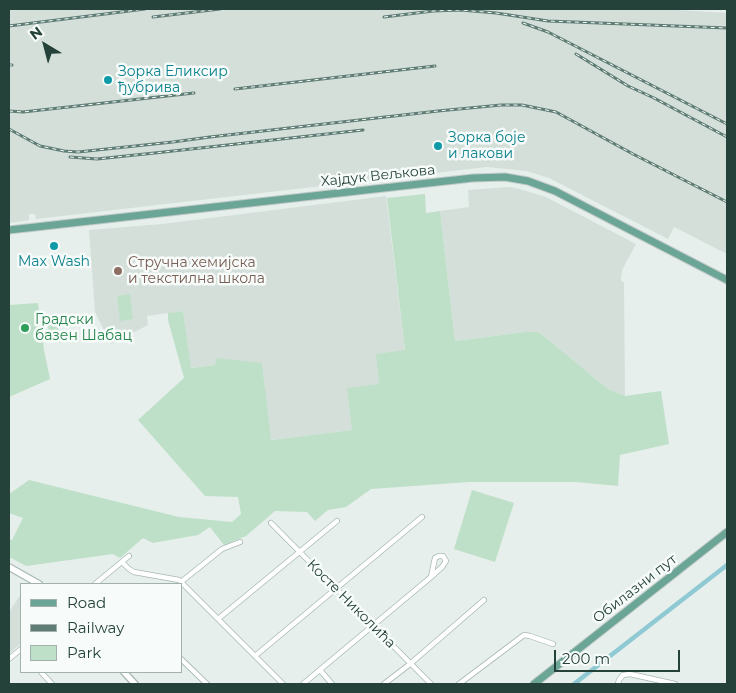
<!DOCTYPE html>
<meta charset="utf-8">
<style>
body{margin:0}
#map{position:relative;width:736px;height:693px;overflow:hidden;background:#e6efeb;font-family:Montserrat,sans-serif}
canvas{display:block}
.frame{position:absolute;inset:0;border:10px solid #24423a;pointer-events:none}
.legend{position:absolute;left:20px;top:583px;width:162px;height:90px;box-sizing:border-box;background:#f7fbf9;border:1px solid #a3b1ad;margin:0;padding:6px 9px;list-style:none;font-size:15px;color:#24423a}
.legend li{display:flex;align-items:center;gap:10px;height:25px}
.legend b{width:25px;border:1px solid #a3b1ad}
.north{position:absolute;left:20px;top:20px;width:50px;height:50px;-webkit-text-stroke:4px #f7fbf9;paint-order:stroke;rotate:323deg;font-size:14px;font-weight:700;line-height:20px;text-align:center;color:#24423a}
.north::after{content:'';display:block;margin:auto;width:18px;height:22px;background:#24423a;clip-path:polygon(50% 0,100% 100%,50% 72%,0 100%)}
.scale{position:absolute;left:554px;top:650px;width:126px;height:22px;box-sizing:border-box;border:2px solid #24423a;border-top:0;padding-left:6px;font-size:15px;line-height:18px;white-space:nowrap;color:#24423a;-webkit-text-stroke:4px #f7fbf9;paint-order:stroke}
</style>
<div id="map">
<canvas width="736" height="693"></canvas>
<div class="frame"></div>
<ul class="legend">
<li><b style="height:6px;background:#6aa596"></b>Road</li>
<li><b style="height:6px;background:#5f7d75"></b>Railway</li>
<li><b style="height:14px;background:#bfe0c8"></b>Park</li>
</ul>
<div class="north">N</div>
<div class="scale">200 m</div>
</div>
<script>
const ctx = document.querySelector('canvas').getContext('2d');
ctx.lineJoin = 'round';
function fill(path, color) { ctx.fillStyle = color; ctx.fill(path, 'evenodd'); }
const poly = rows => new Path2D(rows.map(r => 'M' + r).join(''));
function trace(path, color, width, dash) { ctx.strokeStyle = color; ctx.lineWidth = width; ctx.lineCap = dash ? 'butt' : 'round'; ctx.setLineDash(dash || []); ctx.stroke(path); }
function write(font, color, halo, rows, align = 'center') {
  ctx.font = font + ' Montserrat,sans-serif'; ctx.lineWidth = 5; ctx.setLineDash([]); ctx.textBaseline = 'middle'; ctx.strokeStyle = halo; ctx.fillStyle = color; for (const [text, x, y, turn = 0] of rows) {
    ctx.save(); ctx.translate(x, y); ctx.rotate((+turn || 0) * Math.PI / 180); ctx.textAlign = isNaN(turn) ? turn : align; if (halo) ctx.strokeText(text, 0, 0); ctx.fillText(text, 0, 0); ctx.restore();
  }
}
fill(poly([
 [9,9,661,9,727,13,727,254,674,227,668,239,549,178,527,171,487,167,36,219,35,214,29,214,29,220,9,223],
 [508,187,516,188,546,197,636,244,622,270,621,280,624,283,625,396,608,389,539,332,525,332,455,341,440,211,469,207,468,190],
 [386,196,405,350,380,384,352,430,270,440,262,363,215,365,190,368,183,311,147,316,148,325,111,344,95,312,89,230,162,224],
 [21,594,21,643,9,654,9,612]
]), '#d4dfda');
fill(poly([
 [425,194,426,213,440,211,455,341,525,332,539,332,608,389,625,396,661,391,669,444,620,455,618,486,576,482,469,482,371,489,346,507,328,510,315,521,307,512,275,511,246,536,224,545,210,527,198,535,153,543,143,538,120,558,113,554,26,566,9,557,9,539,12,540,23,518,9,513,9,494,29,480,179,517,232,522,241,514,238,497,205,496,138,420,184,378,168,320,168,313,183,311,191,368,215,365,217,358,262,363,271,440,352,430,347,388,379,384,376,354,405,350,387,198],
 [130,294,133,319,120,321,117,296],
 [38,303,44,350,50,379,9,397,9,305],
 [58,324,60,341,50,342,48,325],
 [472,490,514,503,495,562,454,549]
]), '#bfe0c8');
trace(poly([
 [574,684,727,565]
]), '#8ec9d4', 4.5);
const minor = poly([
 [271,523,431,684],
 [122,562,129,569,134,572,179,580,283,684],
 [181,582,222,549,240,542],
 [95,584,129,556],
 [218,619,337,521],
 [255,656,422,517],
 [9,659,21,649],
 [181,659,207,684],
 [320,670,332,684],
 [41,672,52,684],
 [303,684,431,577,442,567,446,561,443,556,439,556,435,558,431,577],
 [384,684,410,664,484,600],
 [459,684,524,635,530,636,553,644],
 [618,684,619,680,623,675,630,674,675,684]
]);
const tertiary = poly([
 [9,567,39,584],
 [124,672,135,684]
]);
const primary = poly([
 [9,230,473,178,505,177,528,181,555,191,727,280],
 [534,684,727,532]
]);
trace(minor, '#a8b8b2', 6);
trace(tertiary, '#a8b8b2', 8);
trace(primary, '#c2cac8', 9);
trace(minor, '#fff', 4.5);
trace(tertiary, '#fff', 5.5);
trace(primary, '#6aa596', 7);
const rail = poly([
 [153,17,220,9],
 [384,17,433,11,461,10,496,13,548,21,727,28],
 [523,23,548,32,727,124],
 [9,26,145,9],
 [576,54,628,86,654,98,727,137],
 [9,65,12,65],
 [235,89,435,66],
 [9,111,23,112,194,93],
 [9,129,40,146,64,151,78,152,173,142,210,137,438,111,501,105,522,105,556,112,633,154,727,202],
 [70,157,97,159,164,152,363,130]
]);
trace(rail, '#5f7d75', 3);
trace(rail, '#f7fbf9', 1, [4]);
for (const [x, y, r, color] of [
 [108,80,5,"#0f9aa8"],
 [438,146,5,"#0f9aa8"],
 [54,246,5,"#0f9aa8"],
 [118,271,5,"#8d6e63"],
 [25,328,5,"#2e9e5b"]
]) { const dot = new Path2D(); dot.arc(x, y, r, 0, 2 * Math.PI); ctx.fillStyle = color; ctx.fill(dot); trace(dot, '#f7fbf9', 2); }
write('14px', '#0d838f', '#f7fbf9', [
 ["Зорка Еликсир",118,72],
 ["ђубрива",118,88],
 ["Зорка боје",448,138],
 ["и лакови",448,154],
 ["Max Wash",54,262,"center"]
], 'left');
write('14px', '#24423a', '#f7fbf9', [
 ["Хајдук Вељкова",378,176,-6],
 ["Обилазни пут",635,589,-38],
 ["Косте Николића",351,604,45]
]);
write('14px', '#785e54', '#f7fbf9', [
 ["Стручна хемијска",128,263],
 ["и текстилна школа",128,279]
], 'left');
write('14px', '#27864d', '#f7fbf9', [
 ["Градски",35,320],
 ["базен Шабац",35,336]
], 'left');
</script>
